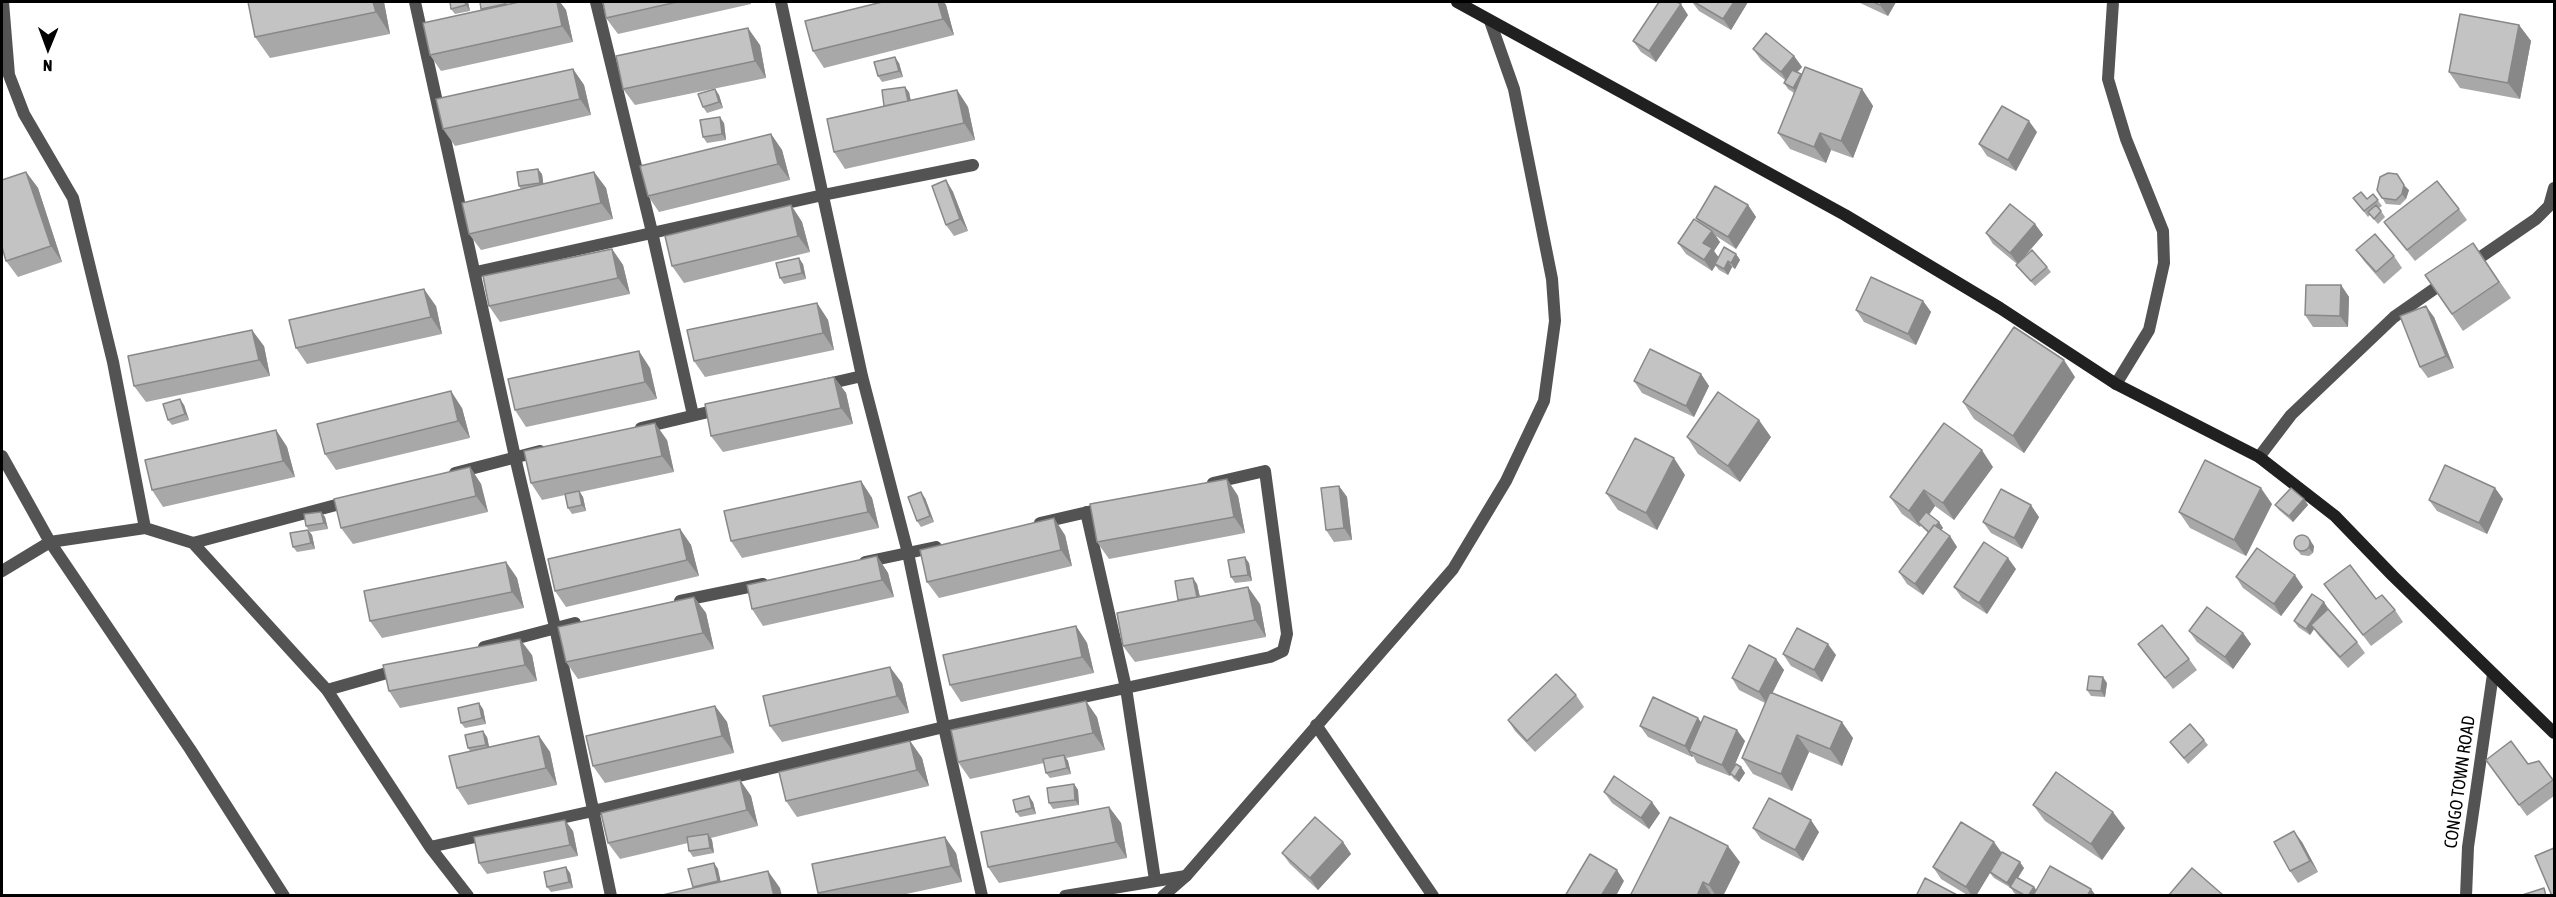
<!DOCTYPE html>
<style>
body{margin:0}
#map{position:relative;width:2556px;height:897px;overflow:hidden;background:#fff;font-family:"Asap Condensed",sans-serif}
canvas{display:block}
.frame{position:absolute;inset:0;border:3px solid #000;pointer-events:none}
.north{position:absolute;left:18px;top:18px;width:60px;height:60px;-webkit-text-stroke:4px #fff;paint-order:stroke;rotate:181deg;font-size:16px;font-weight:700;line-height:24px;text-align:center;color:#000}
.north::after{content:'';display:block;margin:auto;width:21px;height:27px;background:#000;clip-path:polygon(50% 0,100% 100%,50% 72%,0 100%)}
</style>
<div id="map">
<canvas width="2556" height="897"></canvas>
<div class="frame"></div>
<div class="north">N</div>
</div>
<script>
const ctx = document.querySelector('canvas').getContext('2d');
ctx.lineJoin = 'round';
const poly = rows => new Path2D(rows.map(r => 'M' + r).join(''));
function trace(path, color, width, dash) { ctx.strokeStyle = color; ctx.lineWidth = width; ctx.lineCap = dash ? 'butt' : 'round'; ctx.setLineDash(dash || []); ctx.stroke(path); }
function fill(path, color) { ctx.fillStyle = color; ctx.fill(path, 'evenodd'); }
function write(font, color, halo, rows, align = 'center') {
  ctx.font = font + ' "Asap Condensed",sans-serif'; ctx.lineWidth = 4.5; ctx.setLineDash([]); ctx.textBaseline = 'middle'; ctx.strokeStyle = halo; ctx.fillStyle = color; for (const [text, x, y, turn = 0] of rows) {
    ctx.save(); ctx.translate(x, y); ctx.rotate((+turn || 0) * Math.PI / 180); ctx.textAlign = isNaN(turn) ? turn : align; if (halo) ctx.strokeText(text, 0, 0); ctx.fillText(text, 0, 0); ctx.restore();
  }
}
trace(poly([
 [3,2,9,75,24,114,73,198,113,362,145,528,193,543,327,690,430,847,468,896],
 [415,2,515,457,555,627,611,896],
 [596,2,652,232,693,415],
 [781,2,862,376,908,553,944,727,982,896],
 [2113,2,2108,79,2126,139,2163,231,2164,263,2149,330,2116,384],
 [2469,265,2536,219,2549,206,2554,188],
 [476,272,823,195,973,165],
 [823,385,862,376],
 [641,428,721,409],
 [2,456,50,542,190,749,284,896],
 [2259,457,2291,415,2394,317,2447,280],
 [455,473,540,451],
 [1086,512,1126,688,1155,880],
 [1040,523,1105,508],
 [193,543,351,501],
 [865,562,936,547],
 [2,571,50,542,145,528],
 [680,601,763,584],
 [484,647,575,623],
 [327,690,401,669],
 [1316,725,1433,896],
 [430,847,593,811,944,727,1270,657,1283,651,1287,634,1265,471,1213,483],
 [1065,896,1186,876],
 [2466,896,2468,847,2493,674]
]), '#535353', 12);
trace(poly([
 [1163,896,1186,876,1453,569,1506,481,1544,401,1555,321,1552,279,1514,89,1490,21]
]), '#535353', 12);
trace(poly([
 [1457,2,1845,215,2000,308,2116,384,2259,457,2335,516,2393,576,2554,733]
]), '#202020', 12);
fill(poly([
 [384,2,390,34,270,58,255,37],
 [450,2,468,2,470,11,455,14,451,9],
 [480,2,507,2,508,4,519,2,560,2,566,10,573,42,441,71,430,55,482,10],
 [603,2,751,2,751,4,618,34,606,18],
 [882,2,944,2,946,5,954,35,824,68,813,51],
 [1692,2,1748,2,1731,30,1699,11],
 [1858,2,1896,2,1888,16],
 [1688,15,1656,62,1641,52,1633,41],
 [2519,25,2531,41,2520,99,2460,88,2449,72],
 [760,45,766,78,635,105,623,89],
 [1753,49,1794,56,1802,67,1797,72,1801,75,1862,89,1873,106,1853,158,1831,150,1826,163,1790,149,1778,133,1794,93,1788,89,1784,83,1786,81,1761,60],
 [899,63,903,77,882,82,878,76],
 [573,69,584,85,591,115,455,146,443,129],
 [715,89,719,95,723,108,707,113,703,107],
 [957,90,968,107,975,140,845,169,834,152,885,106,909,92,911,101],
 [724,123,726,140,707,143,703,137],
 [2037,132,2016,171,1987,156,1979,144],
 [771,134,782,150,790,180,659,212,648,196],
 [26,172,38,188,62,262,18,277,6,261],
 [594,172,606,188,613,219,481,250,469,234,521,189,519,186,542,174,543,184],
 [946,180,953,192,968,231,954,236,946,225],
 [2377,190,2409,190,2406,199,2400,205,2386,204],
 [2373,194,2382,206,2379,208,2385,217,2378,224,2370,215,2368,217,2353,198,2367,199],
 [791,205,802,222,810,252,684,283,672,266],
 [1748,205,1756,217,1736,249,1716,236,1720,242,1714,251,1718,258,1736,254,1740,260,1735,269,1732,267,1728,275,1719,270,1715,265,1712,271,1686,254,1678,243,1699,223,1696,218],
 [2459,209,2467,220,2415,261,2384,222],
 [2035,224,2043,235,2022,259,2047,267,2051,272,2035,286,2020,270,2016,265,2017,264,1993,244,1986,233],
 [2473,243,2511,298,2463,331,2425,275],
 [612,249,623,265,630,294,500,322,489,306],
 [2356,250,2394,256,2402,268,2384,284,2364,261],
 [803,264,806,279,784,284,780,278],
 [2341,285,2349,297,2348,327,2313,327,2305,315],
 [1923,301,1931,312,1916,345,1864,322,1856,310],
 [817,303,828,320,834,350,705,377,694,361],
 [436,306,442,334,307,364,296,348],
 [2434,317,2454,368,2428,378,2420,367],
 [264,346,270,376,146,402,134,386],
 [650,368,657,399,526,427,515,410],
 [1701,374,1709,386,1694,417,1642,393,1634,381],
 [834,377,846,393,853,424,723,452,711,436],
 [2075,377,2024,453,1974,419,1963,402],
 [184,405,189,420,172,425,168,420],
 [462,408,470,438,336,470,325,454],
 [276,430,287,447,295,477,163,507,152,490],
 [1687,437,1771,437,1740,482,1698,454],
 [667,440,674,472,580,492,583,497,586,511,572,514,568,508,565,495,542,500,531,483],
 [470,467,481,484,488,512,353,544,341,528],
 [1993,467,1954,520,1935,506,1929,515,1939,522,1943,528,1941,530,1950,536,1957,547,1923,595,1907,584,1899,572,1928,533,1921,526,1920,527,1902,514,1890,497],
 [1685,475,1657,530,1618,510,1606,493],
 [1227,479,1238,496,1245,533,1109,559,1097,542],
 [861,481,872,498,879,528,742,558,731,541],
 [1339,486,1347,497,1352,540,1334,542,1326,530],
 [2495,488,2503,499,2487,534,2437,511,2429,500],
 [925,498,934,522,921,527,917,521],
 [2304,499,2308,505,2293,522,2279,510,2275,505],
 [2272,504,2246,556,2190,528,2179,512],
 [321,512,325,517,328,529,310,532,306,526],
 [2039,517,2022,549,1991,533,1983,522],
 [680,529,691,545,699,576,566,607,555,591],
 [308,530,312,535,315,549,297,552,293,547],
 [1065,535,1072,566,939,598,927,582],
 [2294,545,2314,546,2313,553,2309,556,2301,555],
 [877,556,888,573,894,597,763,626,752,609],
 [506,562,517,578,524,608,382,638,370,621],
 [1249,563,1252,581,1235,583,1231,577],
 [2016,569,1987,614,1962,598,1954,587],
 [2236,577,2303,587,2281,616,2243,588],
 [1197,584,1200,597,1260,604,1266,637,1135,662,1123,646,1179,601,1178,600],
 [2324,584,2376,599,2395,610,2403,622,2371,646],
 [694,597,706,613,714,649,578,679,566,662],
 [2328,608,2326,611,2357,642,2365,653,2348,668,2319,636,2314,629,2310,635,2298,627,2294,621],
 [1076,626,1087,643,1094,673,961,702,950,685],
 [2189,631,2243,633,2251,644,2233,669,2197,642],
 [2138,644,2189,659,2197,670,2173,689],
 [1783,654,1836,655,1822,682,1791,666],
 [532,655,537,681,400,708,389,691],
 [1776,659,1784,670,1772,693,1853,738,1842,766,1809,752,1792,791,1753,774,1742,758,1765,703,1739,690,1732,678],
 [902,683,909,713,782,742,770,726],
 [2107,683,2105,697,2091,696,2087,690],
 [1576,695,1584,707,1535,752,1515,731,1508,720],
 [715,706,727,722,734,753,605,783,593,766],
 [483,709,486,724,465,728,461,723],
 [1097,717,1105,750,1066,758,1068,761,1071,774,1050,778,1046,773,1044,763,970,779,958,762],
 [1701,723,1745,741,1734,766,1741,767,1745,773,1739,782,1734,779,1731,775,1730,776,1697,763,1693,756,1692,757,1648,737,1640,726],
 [539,736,550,752,557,785,468,805,457,788,470,751,468,748,487,737,489,747],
 [2204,740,2208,745,2188,764,2170,742],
 [910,741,922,758,929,786,797,817,786,801],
 [2486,760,2528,764,2539,761,2554,783,2554,796,2527,816],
 [740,780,751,796,758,826,711,838,712,840,714,853,693,857,689,851,688,843,620,859,608,843],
 [1074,784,1078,790,1079,805,1053,809,1049,803],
 [1604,792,1660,813,1649,829,1612,803],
 [1033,802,1036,814,1020,817,1016,812],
 [2033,805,2125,828,2102,860,2045,821],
 [1109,807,1121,823,1127,858,999,883,988,867],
 [1753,828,1819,832,1803,861,1761,839],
 [573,831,578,856,487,874,479,863],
 [1343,842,1351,854,1318,890,1290,864,1282,853],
 [2302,842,2318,872,2298,883,2290,871],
 [956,853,962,882,897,896,820,896,818,893],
 [2002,853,2024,868,2018,878,2034,887,2036,890,2091,889,2096,896,2019,896,2014,893,2011,888,1994,878,1990,873,1976,896,1969,896,1941,879,1933,867],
 [1740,862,1723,896,1630,896],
 [570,873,573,888,551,892,547,887]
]), '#a8a8a8');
fill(poly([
 [373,2,384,2,390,34,376,12],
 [465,2,468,2,470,11,466,5],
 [557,2,560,2,566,10,573,42,562,26],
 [938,2,944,2,946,5,954,35,943,19],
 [1734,2,1748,2,1731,30,1723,19],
 [1882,2,1896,2,1888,16,1880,5],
 [1681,4,1688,15,1656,62,1649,51],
 [2519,25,2531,41,2520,99,2508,83],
 [748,28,760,45,766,78,755,61],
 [1794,56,1802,67,1788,83,1781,72],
 [895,57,899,63,903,77,899,71],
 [573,69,584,85,591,115,580,99],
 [1801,74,1805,80,1797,94,1793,88],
 [905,87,909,92,912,108,908,102],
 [715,89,719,95,723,108,719,102],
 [1862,89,1873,106,1853,158,1841,141],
 [957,90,968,107,975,140,964,123],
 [720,117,724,123,726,140,722,134],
 [2029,121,2037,132,2016,171,2008,160],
 [1820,133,1831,150,1826,163,1814,147],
 [771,134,782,150,790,180,778,164],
 [538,169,542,174,544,188,540,183],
 [26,172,38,188,62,262,51,246],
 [594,172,606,188,613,219,601,203],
 [946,180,953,192,968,231,960,219],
 [2404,185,2409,190,2406,199,2402,194],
 [791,205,802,222,810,252,798,236],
 [1748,205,1756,217,1736,249,1728,237],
 [2035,224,2043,235,2018,264,2010,253],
 [1712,231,1720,242,1714,251,1720,259,1712,271,1704,260,1703,243],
 [612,249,623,265,630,294,618,278],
 [1736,254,1740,260,1735,269,1731,263],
 [799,258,803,264,806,279,802,273],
 [1728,261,1732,267,1728,275,1724,269],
 [2341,285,2349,297,2348,327,2340,316],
 [424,289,436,306,442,334,431,317],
 [1923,301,1931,312,1916,345,1908,334],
 [817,303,828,320,834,350,823,333],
 [2426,306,2434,317,2454,368,2446,356],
 [252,330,264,346,270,376,259,360],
 [639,351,650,368,657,399,645,382],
 [2064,360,2075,377,2024,453,2013,436],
 [1701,374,1709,386,1694,417,1686,406],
 [834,377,846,393,853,424,841,408],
 [451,391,462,408,470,438,458,421],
 [180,399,184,405,189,420,185,414],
 [1759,420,1771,437,1740,482,1728,466],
 [655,423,667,440,674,472,662,456],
 [276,430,287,447,295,477,283,461],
 [1982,450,1993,467,1954,520,1943,503],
 [1674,458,1685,475,1657,530,1646,513],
 [470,467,481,484,488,512,476,496],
 [1227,479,1238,496,1245,533,1234,517],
 [861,481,872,498,879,528,868,512],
 [1339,486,1347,497,1352,540,1344,528],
 [2261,488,2272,504,2246,556,2234,540],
 [2495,488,2503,499,2487,534,2479,523],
 [1924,490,1935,506,1921,525,1918,522,1920,527,1909,511],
 [579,491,583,497,586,511,582,505],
 [921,492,925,498,934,522,930,516],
 [2304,499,2308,505,2293,522,2289,516],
 [2031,505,2039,517,2022,549,2014,538],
 [321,512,325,517,328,529,324,523],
 [1054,518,1065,535,1072,566,1061,550],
 [1939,522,1943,528,1934,538,1930,533],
 [680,529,691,545,699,576,687,560],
 [308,530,312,535,315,549,311,543],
 [1950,536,1957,547,1923,595,1915,584],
 [2310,540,2314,546,2313,553,2309,548],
 [877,556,888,573,894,597,882,580],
 [1245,557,1249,563,1252,581,1248,575],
 [2008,558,2016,569,1987,614,1979,603],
 [506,562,517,578,524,608,512,592],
 [2295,575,2303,587,2281,616,2274,604],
 [1193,578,1197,584,1201,602,1197,597],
 [1248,587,1260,604,1266,637,1255,620],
 [694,597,706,613,714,649,703,633],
 [2324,602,2328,608,2315,628,2311,625,2314,629,2310,635,2306,629],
 [1076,626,1087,643,1094,673,1082,657],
 [2243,633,2251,644,2233,669,2225,657],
 [520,639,532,655,537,681,525,665],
 [1828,644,1836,655,1822,682,1814,670],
 [1776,659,1784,670,1767,704,1759,692],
 [890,667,902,683,909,713,897,696],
 [2103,677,2107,683,2105,697,2101,691],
 [1086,701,1097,717,1105,750,1093,733],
 [479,703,483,709,486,724,482,718],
 [715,706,727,722,734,753,722,736],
 [1698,718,1706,729,1689,751,1693,756,1692,757,1685,746],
 [1842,722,1853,738,1842,766,1830,749],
 [1737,730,1745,741,1730,776,1722,765],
 [483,731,487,737,490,751,486,745],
 [1797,735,1809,752,1792,791,1781,774],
 [539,736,550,752,557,785,546,768],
 [910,741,922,758,929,786,917,770],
 [1064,755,1068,761,1071,774,1067,768],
 [1741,767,1745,773,1739,782,1735,777],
 [740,780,751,796,758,826,747,810],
 [1074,784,1078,790,1079,805,1075,800],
 [1029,796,1033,802,1036,814,1032,808],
 [1652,802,1660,813,1649,829,1641,818],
 [1109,807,1121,823,1127,858,1116,842],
 [2113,812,2125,828,2102,860,2091,844],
 [565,820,573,831,578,856,570,845],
 [1811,820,1819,832,1803,861,1795,850],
 [2294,831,2302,842,2318,872,2310,861],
 [708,834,712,840,714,853,710,848],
 [945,837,956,853,962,882,951,866],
 [1343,842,1351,854,1318,890,1310,878],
 [1994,842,2002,853,1976,896,1972,896,1966,887],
 [1728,846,1740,862,1723,896,1716,896,1709,885],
 [2020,862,2024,868,2011,888,2007,883],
 [714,863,718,869,722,887,718,881],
 [566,867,570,873,573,888,569,882],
 [1617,870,1624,881,1616,896,1601,896],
 [768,871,780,888,782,896,774,896],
 [1703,882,1712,896,1697,896],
 [2034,887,2038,892,2034,894,2035,896,2028,896],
 [2091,889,2096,896,2087,896]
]), '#888');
const building = poly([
 [248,2,373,2,376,12,255,37,248,2],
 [450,2,465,2,466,5,451,9,450,2],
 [480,2,504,2,505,4,481,9,480,2],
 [519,2,557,2,562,26,430,55,423,23,519,2],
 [603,2,677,2,606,18,603,2],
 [882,2,938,2,943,19,813,51,805,21,882,2],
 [1659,2,1677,2,1681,4,1649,51,1633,41,1659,2],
 [1694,2,1734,2,1723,19,1694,2],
 [1873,2,1882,2,1880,5,1873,2],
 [2460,14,2519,25,2508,83,2449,72,2460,14],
 [748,28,755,61,623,89,616,56,748,28],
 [1766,33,1794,56,1781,72,1753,49,1766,33],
 [895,57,899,71,878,76,874,62,895,57],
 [1805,67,1862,89,1841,141,1820,133,1814,147,1778,133,1805,67],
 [573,69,580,99,443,129,436,99,573,69],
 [1792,70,1801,74,1793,88,1784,83,1792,70],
 [905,87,908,101,884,106,882,90,905,87],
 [715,89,719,102,703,107,698,94,715,89],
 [957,90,964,123,834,152,827,119,957,90],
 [2002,106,2029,121,2008,160,1979,144,2002,106],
 [720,117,722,134,703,137,700,120,720,117],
 [771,134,778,164,648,196,640,166,771,134],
 [538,169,540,183,519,186,517,172,538,169],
 [26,172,51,246,6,261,2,247,2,180,26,172],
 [594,172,601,203,469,234,462,203,594,172],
 [2388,173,2397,174,2404,185,2402,194,2396,200,2382,198,2377,190,2380,177,2388,173],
 [946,180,960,219,946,225,932,186,946,180],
 [2437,181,2459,209,2407,250,2384,222,2437,181],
 [1715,186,1748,205,1728,237,1696,218,1715,186],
 [2361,192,2367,199,2373,194,2378,200,2364,211,2353,198,2361,192],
 [2010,204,2035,224,2010,253,1986,233,2010,204],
 [791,205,798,236,672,266,665,236,791,205],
 [2376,205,2381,211,2374,219,2368,212,2376,205],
 [1694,219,1712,231,1703,243,1712,248,1704,260,1678,243,1694,219],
 [2375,234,2394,256,2376,272,2356,250,2375,234],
 [2473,243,2499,282,2452,314,2425,275,2473,243],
 [1724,247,1736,254,1731,263,1728,261,1724,269,1715,264,1724,247],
 [612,249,618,278,489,306,483,276,612,249],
 [2032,250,2047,267,2031,281,2016,265,2032,250],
 [799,258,802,273,780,278,776,263,799,258],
 [1871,277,1923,301,1908,334,1856,310,1871,277],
 [2306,285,2341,285,2340,316,2305,315,2306,285],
 [424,289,431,317,296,348,289,320,424,289],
 [817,303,823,333,694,361,687,330,817,303],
 [2426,306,2446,356,2420,367,2400,316,2426,306],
 [2014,327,2064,360,2013,436,1963,402,2014,327],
 [252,330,259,360,134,386,128,356,252,330],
 [1650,349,1701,374,1686,406,1634,381,1650,349],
 [639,351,645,382,515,410,508,379,639,351],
 [834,377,841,408,711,436,705,404,834,377],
 [451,391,458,421,325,454,317,424,451,391],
 [1718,392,1759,420,1728,466,1687,437,1718,392],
 [180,399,185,414,168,420,163,404,180,399],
 [655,423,662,456,531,483,524,451,655,423],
 [1944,423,1982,450,1943,503,1924,490,1909,511,1890,497,1944,423],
 [276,430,283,461,152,490,145,460,276,430],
 [1635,438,1674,458,1646,513,1606,493,1635,438],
 [2205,460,2261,488,2234,540,2179,512,2205,460],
 [2445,465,2495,488,2479,523,2429,500,2445,465],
 [470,467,476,496,341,528,334,499,470,467],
 [1227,479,1234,517,1097,542,1090,504,1227,479],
 [861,481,868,512,731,541,724,511,861,481],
 [1339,486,1344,528,1326,530,1321,488,1339,486],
 [2291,488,2304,499,2289,516,2275,505,2291,488],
 [2001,489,2031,505,2014,538,1983,522,2001,489],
 [579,491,582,505,568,508,565,494,579,491],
 [921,492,930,516,917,521,908,497,921,492],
 [321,512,324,523,306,526,304,514,321,512],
 [1926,512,1939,522,1936,526,1934,525,1929,532,1918,522,1926,512],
 [1054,518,1061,550,927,582,920,550,1054,518],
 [1934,525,1950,536,1915,584,1899,572,1934,525],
 [680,529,687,560,555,591,548,559,680,529],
 [308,530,311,543,293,547,290,533,308,530],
 '2294 543a8 8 0 1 1 16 0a8 8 0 1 1-16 0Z',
 [1984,542,2008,558,1979,603,1954,587,1984,542],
 [2257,548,2295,575,2274,604,2236,577,2257,548],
 [877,556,882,580,752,609,747,585,877,556],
 [1245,557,1248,575,1231,577,1228,560,1245,557],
 [506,562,512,592,370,621,364,591,506,562],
 [2350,565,2376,599,2382,595,2395,610,2363,635,2324,584,2350,565],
 [1193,578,1197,597,1178,600,1175,581,1193,578],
 [1248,587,1255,620,1123,646,1117,613,1248,587],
 [2312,594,2324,602,2306,629,2294,621,2312,594],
 [694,597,703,633,566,662,558,627,694,597],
 [2207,607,2243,633,2225,657,2189,631,2207,607],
 [2328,609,2357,642,2340,657,2311,625,2328,609],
 [2162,625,2189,659,2165,678,2138,644,2162,625],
 [1076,626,1082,657,950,685,943,655,1076,626],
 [1797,628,1828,644,1814,670,1783,654,1797,628],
 [520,639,525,665,389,691,383,665,520,639],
 [1749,645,1776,659,1759,692,1732,678,1749,645],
 [890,667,897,696,770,726,763,696,890,667],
 [1556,674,1576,695,1527,741,1508,720,1556,674],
 [2089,676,2103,677,2101,691,2087,690,2089,676],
 [1770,692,1842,722,1830,749,1797,735,1781,774,1742,758,1770,692],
 [1653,697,1698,718,1685,746,1640,726,1653,697],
 [1086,701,1093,733,958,762,951,730,1086,701],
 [479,703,482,718,461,723,458,708,479,703],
 [715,706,722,736,593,766,586,736,715,706],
 [1704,716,1737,730,1722,765,1689,751,1704,716],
 [2190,724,2204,740,2184,758,2170,742,2190,724],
 [483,731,486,745,468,748,465,735,483,731],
 [539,736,546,768,457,788,449,756,539,736],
 [910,741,917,770,786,801,779,772,910,741],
 [2511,741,2528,764,2539,761,2553,780,2519,805,2486,760,2511,741],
 [1064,755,1067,768,1046,773,1043,759,1064,755],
 [1736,764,1741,767,1735,777,1730,773,1736,764],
 [2056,772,2113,812,2091,844,2033,805,2056,772],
 [1614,776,1652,802,1641,818,1604,792,1614,776],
 [740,780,747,810,608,843,601,813,740,780],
 [1074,784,1075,800,1049,803,1047,788,1074,784],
 [1029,796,1032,808,1016,812,1013,800,1029,796],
 [1769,798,1811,820,1795,850,1753,828,1769,798],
 [1109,807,1116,842,988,867,981,832,1109,807],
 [1315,817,1343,842,1310,878,1282,853,1315,817],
 [1670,817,1728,846,1709,885,1703,882,1697,896,1630,896,1670,817],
 [565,820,570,845,479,863,474,837,565,820],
 [1961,822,1994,842,1966,887,1933,867,1961,822],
 [2294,831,2310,861,2290,871,2274,842,2294,831],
 [708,834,710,848,689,851,687,837,708,834],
 [945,837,951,866,818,893,812,864,945,837],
 [2554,848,2554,896,2552,896,2535,856,2554,848],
 [2002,852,2020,862,2007,883,1990,872,2002,852],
 [1590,854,1617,870,1601,896,1565,896,1590,854],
 [714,863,718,881,693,887,688,869,714,863],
 [2050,866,2091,889,2087,896,2037,896,2034,894,2050,866],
 [566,867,569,882,547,887,544,872,566,867],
 [2192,868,2223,895,2223,896,2168,896,2192,868],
 [768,871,774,896,658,896,768,871],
 [2016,877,2034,887,2028,896,2026,896,2010,887,2016,877],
 [1925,878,1959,896,1916,896,1925,878],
 [2544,888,2546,896,2519,896,2544,888]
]);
fill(building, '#c3c3c3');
trace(building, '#888', 1.5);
write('18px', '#000', '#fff', [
 ["CONGO TOWN ROAD",2460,782,-82]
]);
</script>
